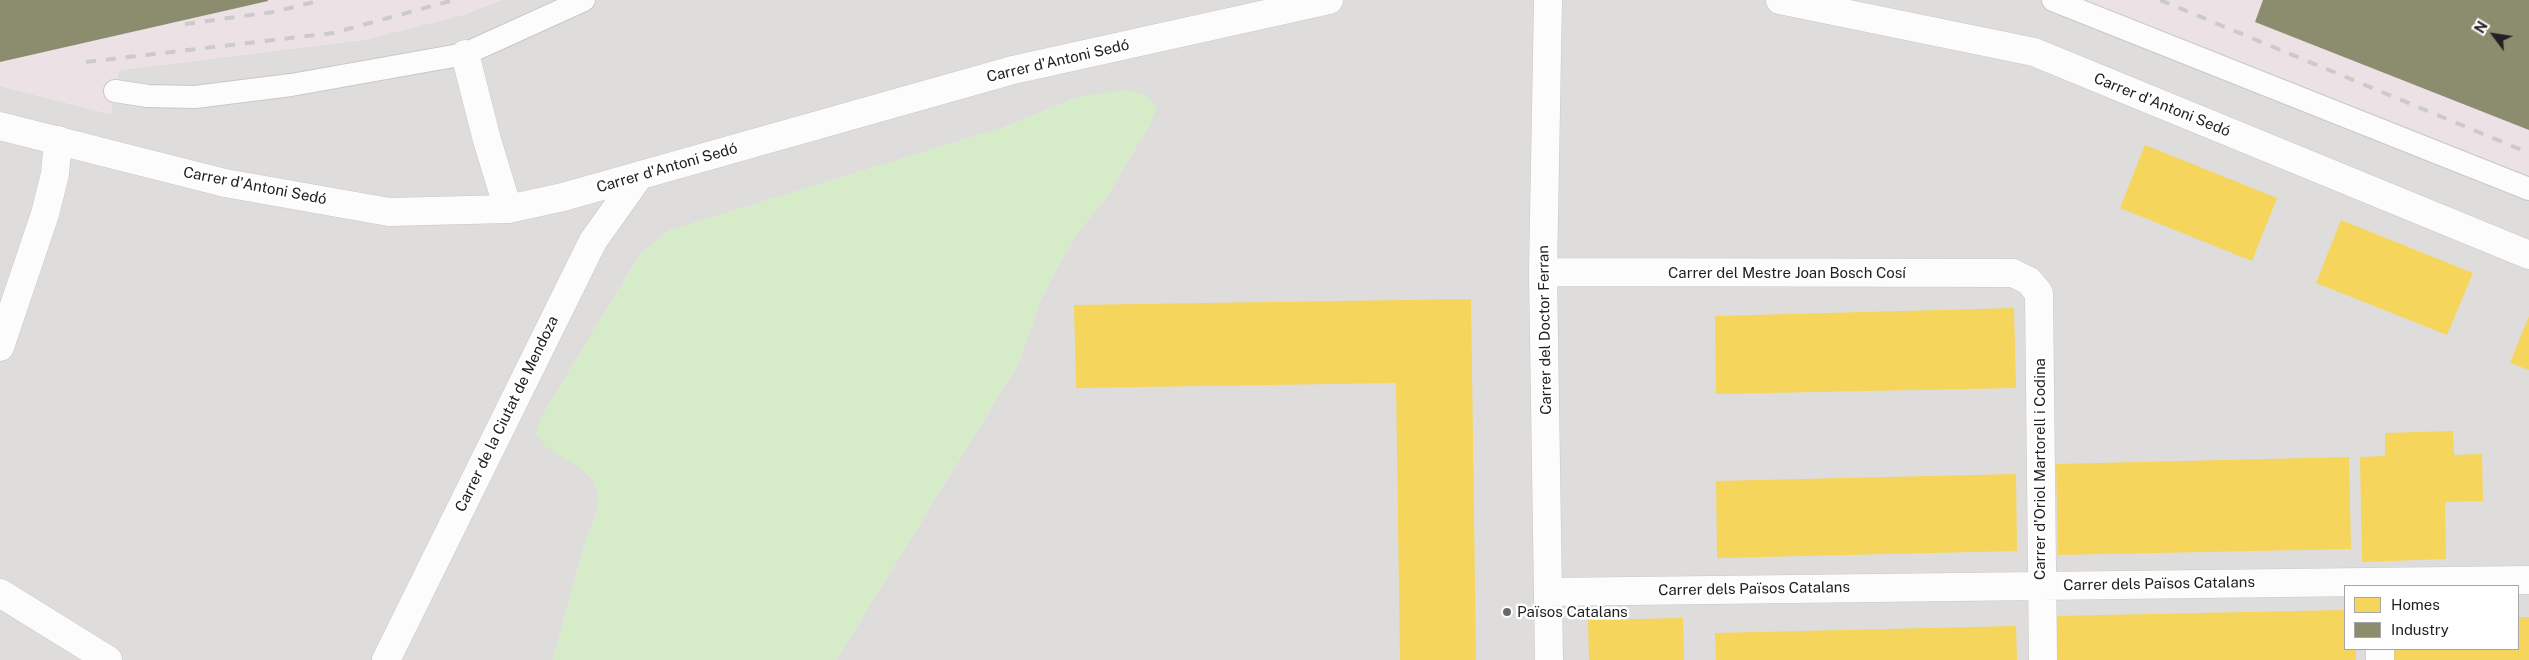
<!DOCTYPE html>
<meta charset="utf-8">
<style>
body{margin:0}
#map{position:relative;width:2529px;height:660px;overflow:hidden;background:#efeee9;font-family:"Public Sans",sans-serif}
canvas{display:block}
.legend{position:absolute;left:2344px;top:585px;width:175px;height:65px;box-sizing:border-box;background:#fff;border:1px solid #a6a6a6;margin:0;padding:6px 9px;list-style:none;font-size:15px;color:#212121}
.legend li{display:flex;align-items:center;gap:10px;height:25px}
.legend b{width:25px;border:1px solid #a6a6a6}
.north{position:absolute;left:2469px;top:10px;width:50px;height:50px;-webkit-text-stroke:4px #fff;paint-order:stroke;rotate:301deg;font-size:14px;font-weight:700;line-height:20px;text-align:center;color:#212121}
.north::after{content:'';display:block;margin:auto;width:18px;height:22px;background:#212121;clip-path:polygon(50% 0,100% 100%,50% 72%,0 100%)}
</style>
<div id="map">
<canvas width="2529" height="660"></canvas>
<ul class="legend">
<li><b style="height:14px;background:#f6d55c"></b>Homes</li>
<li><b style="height:14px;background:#8c8c6e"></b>Industry</li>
</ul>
<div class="north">N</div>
</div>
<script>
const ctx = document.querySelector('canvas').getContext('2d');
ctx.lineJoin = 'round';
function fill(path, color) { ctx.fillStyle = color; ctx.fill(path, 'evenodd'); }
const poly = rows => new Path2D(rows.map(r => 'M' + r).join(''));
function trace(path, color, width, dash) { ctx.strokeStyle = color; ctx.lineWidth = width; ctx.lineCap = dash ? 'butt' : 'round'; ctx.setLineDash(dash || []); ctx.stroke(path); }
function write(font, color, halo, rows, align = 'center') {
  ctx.font = font + ' "Public Sans",sans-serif'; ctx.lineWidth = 5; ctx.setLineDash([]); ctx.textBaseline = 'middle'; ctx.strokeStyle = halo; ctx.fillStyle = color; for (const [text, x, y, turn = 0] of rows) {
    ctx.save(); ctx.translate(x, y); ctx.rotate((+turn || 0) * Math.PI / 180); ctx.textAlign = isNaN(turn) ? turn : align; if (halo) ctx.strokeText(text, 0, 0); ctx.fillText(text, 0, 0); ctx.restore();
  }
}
fill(poly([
 [501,0,2086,0,2272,81,2529,180,2529,660,836,660,1018,364,1040,301,1054,273,1078,232,1107,196,1151,122,1078,97,1005,127,668,231,639,256,541,418,536,433,583,470,594,481,599,495,597,511,585,543,553,660,0,660,0,86,110,114,119,70,363,40,463,15],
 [2345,586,2518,586,2518,649,2345,649]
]), '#dedddb');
fill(poly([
 [0,0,501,0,463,15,363,40,119,70,111,114,0,86],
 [2086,0,2529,0,2529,180,2272,81]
]), '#ece2e6');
fill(poly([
 [1116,91,1133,91,1147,96,1157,108,1151,122,1107,196,1078,232,1054,273,1040,301,1018,364,836,660,553,660,585,543,597,511,599,495,594,481,583,470,546,447,536,433,541,418,639,256,668,231,1005,127,1078,97]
]), '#d6ecc9');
fill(poly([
 [2145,145,2277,198,2252,261,2120,208],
 [2341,220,2473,273,2447,335,2316,283],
 [1471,299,1476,660,1400,660,1396,383,1076,388,1074,305],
 [2014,308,2016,388,1716,394,1715,316],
 [2529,316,2529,370,2510,363],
 [2453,431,2454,455,2482,454,2483,501,2445,502,2446,559,2362,562,2360,457,2385,456,2385,433],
 [2349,457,2351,549,2058,555,2056,464],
 [2016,474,2017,551,1717,558,1716,481],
 [2345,610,2345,649,2356,649,2356,660,2055,660,2054,616],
 [2518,617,2529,617,2529,660,2391,660,2391,649,2518,649],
 [1683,618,1684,660,1589,660,1588,620],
 [2016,626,2017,660,1716,660,1715,633]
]), '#f6d55c');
fill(poly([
 [0,0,268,0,268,1,0,62],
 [2263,0,2529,0,2529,130,2255,22]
]), '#8c8c6e');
const lane = poly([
 [2053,0,2529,189],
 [115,91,148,96,195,97,291,85,465,54,584,0]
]);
const street = poly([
 [1548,0,1543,272,1549,660],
 [1780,0,2034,52,2529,255],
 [465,54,487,140,508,209],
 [0,126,225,183,389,212,508,209,563,197,1013,70,1329,0],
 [1543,272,2013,273,2029,281,2039,293,2043,660],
 [0,347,45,214,55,174,58,140],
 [1548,592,2529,580],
 [0,593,108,660],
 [2380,649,2380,660],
 [386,660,593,241,640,175]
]);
trace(lane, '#c8c8c5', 24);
trace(street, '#c8c8c5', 29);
trace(lane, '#fdfcfc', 22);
trace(street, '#fdfcfc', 28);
trace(poly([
 [2160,0,2529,153],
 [185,24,273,12,322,0],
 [86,62,333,33,454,0]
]), '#cbcbca', 4, [10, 10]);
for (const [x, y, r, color] of [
 [1507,612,5,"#696967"]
]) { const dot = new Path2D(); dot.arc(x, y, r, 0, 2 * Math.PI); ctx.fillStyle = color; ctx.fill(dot); trace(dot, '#fff', 2); }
write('15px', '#212121', '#fff', [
 ["Carrer d'Antoni Sedó",1058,61,-13],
 ["Carrer d'Antoni Sedó",2162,105,22],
 ["Carrer d'Antoni Sedó",667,168,-16],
 ["Carrer d'Antoni Sedó",255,186,11],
 ["Carrer del Mestre Joan Bosch Cosí",1787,273],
 ["Carrer del Doctor Ferran",1545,330,-91],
 ["Carrer de la Ciutat de Mendoza",507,414,-64],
 ["Carrer d'Oriol Martorell i Codina",2040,469,-90],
 ["Carrer dels Països Catalans",2159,584,-1],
 ["Carrer dels Països Catalans",1754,589,-1]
]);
write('15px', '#212121', '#fff', [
 ["Països Catalans",1517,612]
], 'left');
</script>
